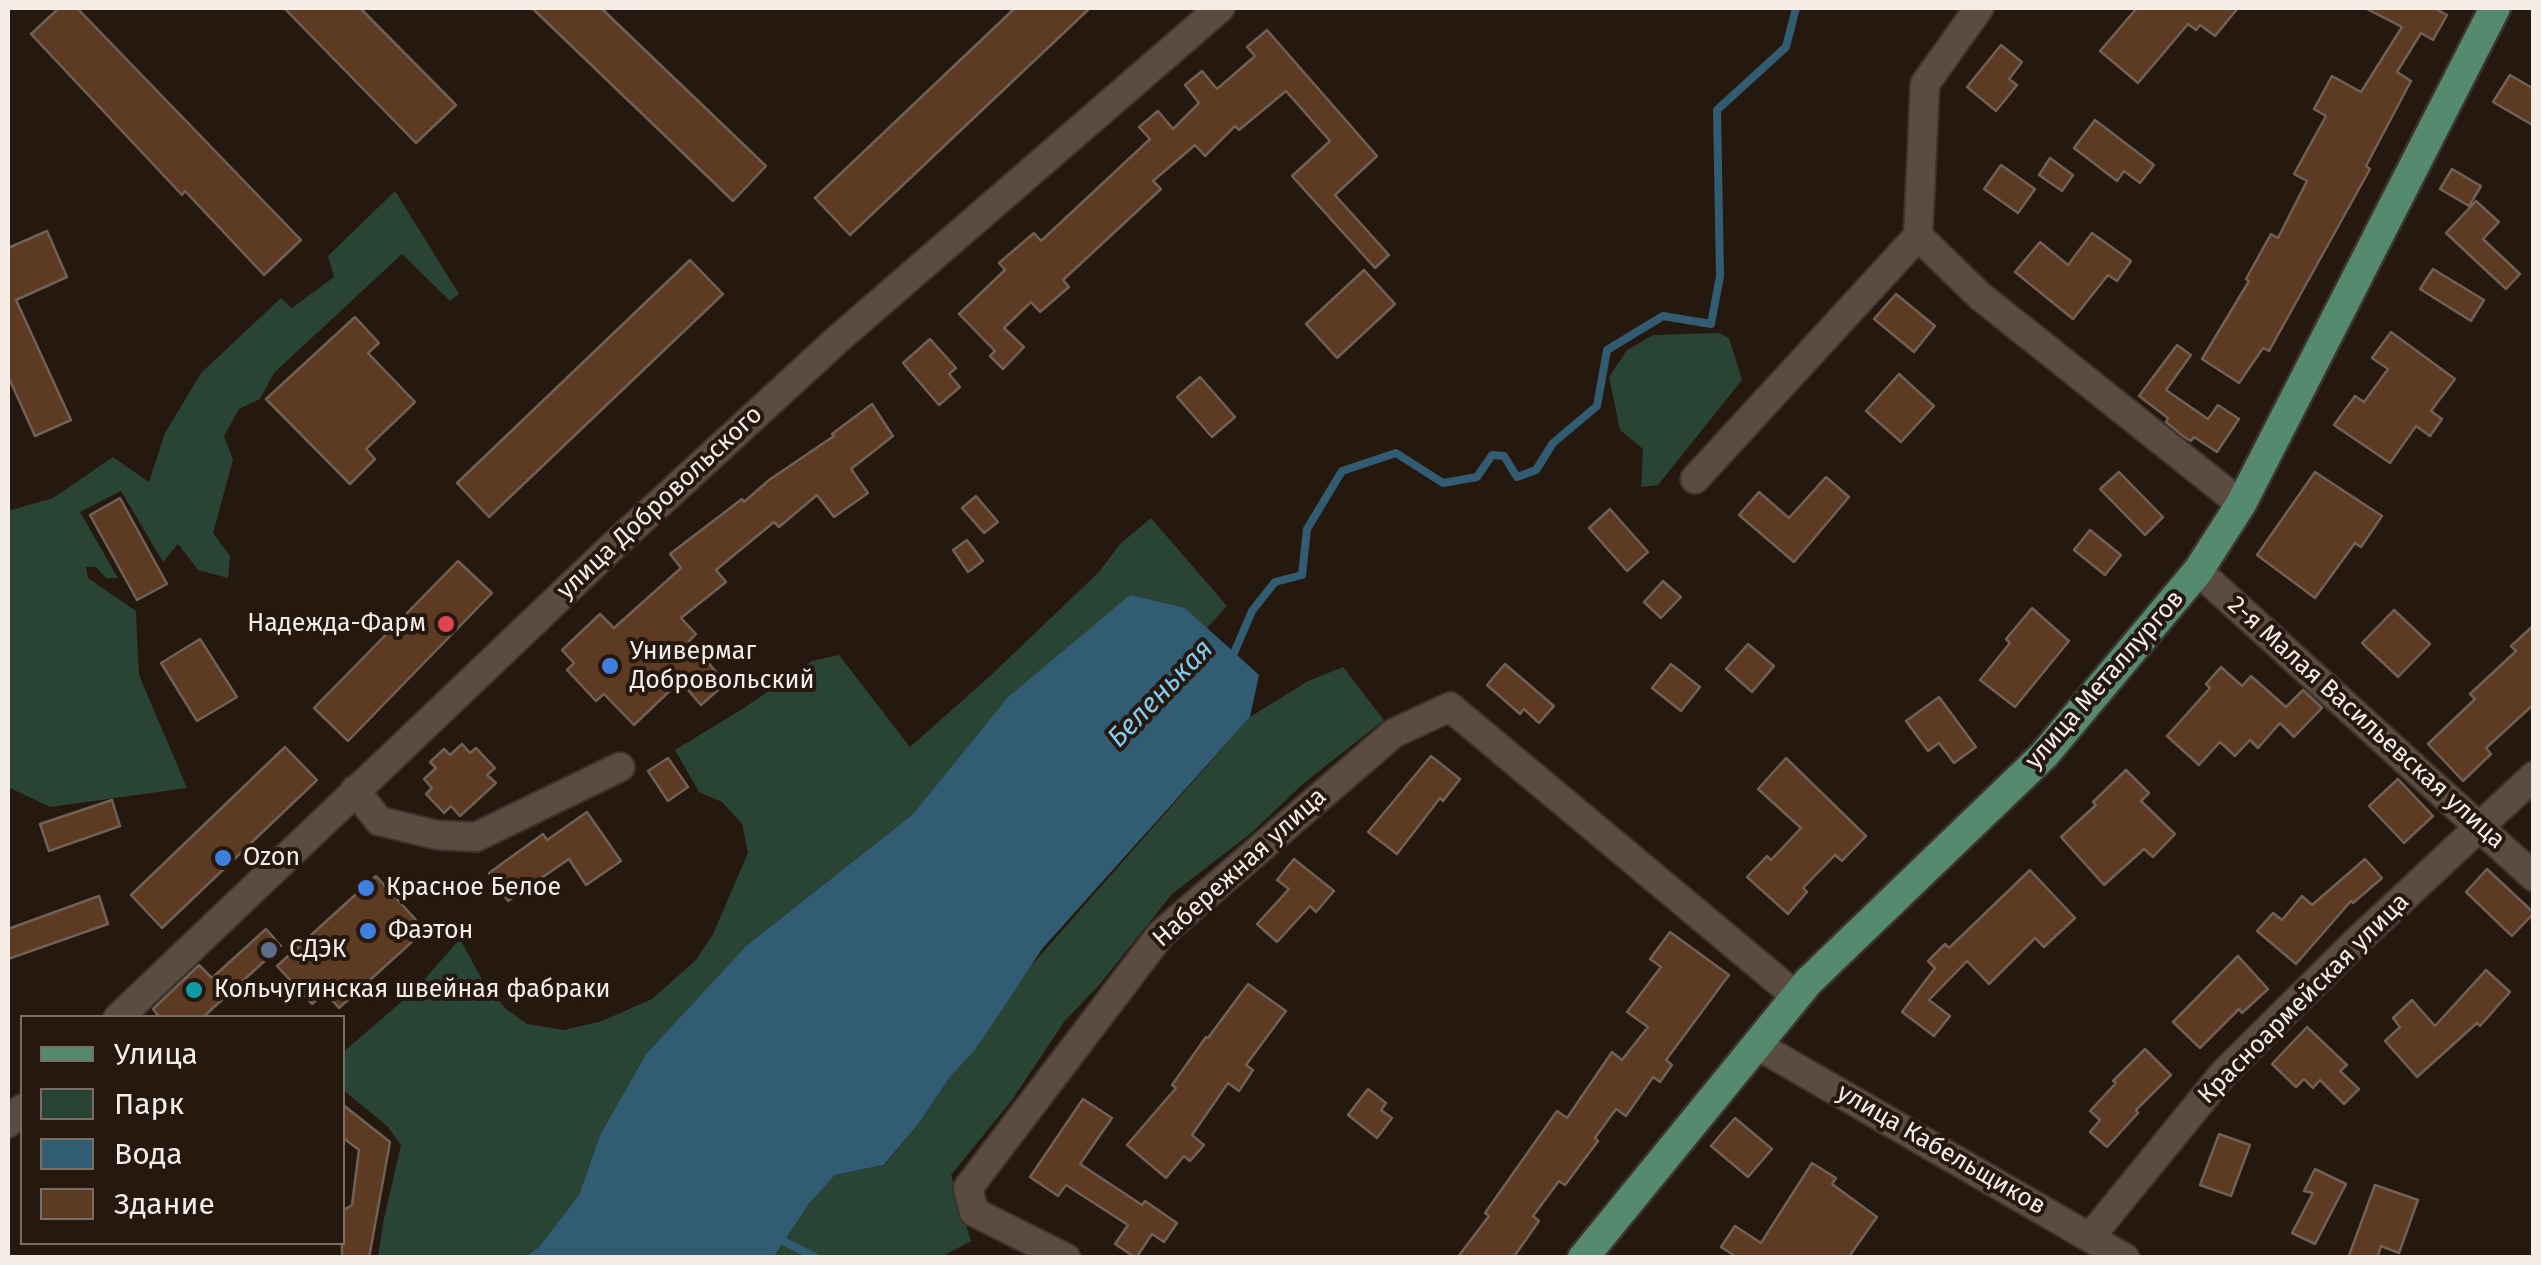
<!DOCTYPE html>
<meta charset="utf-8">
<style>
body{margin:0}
#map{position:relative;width:2541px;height:1265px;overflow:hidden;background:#25180e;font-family:"Fira Sans",sans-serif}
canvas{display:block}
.frame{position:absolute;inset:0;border:10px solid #f7ede7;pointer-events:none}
.legend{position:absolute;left:20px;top:1015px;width:325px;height:230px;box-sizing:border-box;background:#25180e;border:2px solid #796d65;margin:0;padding:12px 18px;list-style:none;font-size:30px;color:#f7ede7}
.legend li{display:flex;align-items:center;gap:20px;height:50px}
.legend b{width:50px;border:2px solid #796d65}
</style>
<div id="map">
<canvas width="2541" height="1265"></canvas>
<div class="frame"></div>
<ul class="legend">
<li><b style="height:12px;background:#558970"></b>Улица</li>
<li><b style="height:28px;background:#294335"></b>Парк</li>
<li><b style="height:28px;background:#315c72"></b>Вода</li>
<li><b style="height:28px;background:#5c3b22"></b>Здание</li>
</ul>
</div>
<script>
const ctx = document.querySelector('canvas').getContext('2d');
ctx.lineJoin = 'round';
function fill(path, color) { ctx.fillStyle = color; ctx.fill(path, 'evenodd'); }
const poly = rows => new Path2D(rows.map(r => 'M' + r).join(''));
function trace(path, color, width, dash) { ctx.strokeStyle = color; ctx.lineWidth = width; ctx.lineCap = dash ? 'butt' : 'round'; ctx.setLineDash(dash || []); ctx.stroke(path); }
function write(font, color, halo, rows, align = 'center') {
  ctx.font = font + ' "Fira Sans",sans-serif'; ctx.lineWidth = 8; ctx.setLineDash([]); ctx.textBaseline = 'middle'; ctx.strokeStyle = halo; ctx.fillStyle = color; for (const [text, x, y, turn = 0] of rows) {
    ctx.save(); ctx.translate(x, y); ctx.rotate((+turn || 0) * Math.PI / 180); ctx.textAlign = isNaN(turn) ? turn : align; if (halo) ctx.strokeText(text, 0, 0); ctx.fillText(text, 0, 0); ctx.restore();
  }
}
fill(poly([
 [395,191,459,294,450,301,402,254,274,373,260,399,239,409,224,436,233,460,213,533,230,556,228,578,198,570,178,544,163,562,121,491,80,512,118,578,106,578,96,567,86,567,88,578,136,611,139,675,187,788,50,807,8,787,8,511,53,498,113,457,149,482,165,433,201,373,281,298,292,308,334,277,328,256],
 [1719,333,1729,338,1742,380,1658,485,1641,487,1643,449,1620,430,1609,377,1627,350,1653,335],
 [1151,518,1227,606,1207,628,1185,608,1007,698,913,814,746,946,646,1054,600,1135,579,1195,538,1248,524,1257,378,1257,383,1223,401,1145,387,1126,343,1090,342,1053,415,990,460,939,484,983,505,1008,527,1024,564,1030,602,1021,652,999,696,960,713,934,748,853,742,824,722,802,699,792,675,750,744,708,812,661,839,655,910,747,989,677,1099,572,1120,544],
 [1343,667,1384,720,1304,783,1250,834,1172,894,1100,984,1064,1022,1012,1100,951,1175,971,1241,941,1257,774,1258,809,1204,835,1175,885,1165,919,1123,950,1077,975,1050,1022,976,1250,717,1308,681]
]), '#294335');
fill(poly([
 [1130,595,1185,608,1259,675,1250,717,1042,949,975,1050,950,1077,919,1123,884,1165,835,1175,809,1204,774,1257,524,1257,538,1248,579,1195,600,1135,646,1054,746,946,913,814,1007,698]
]), '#315c72');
trace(poly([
 [1228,659,1234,653,1252,611,1275,582,1302,575,1307,529,1342,471,1396,453,1443,483,1477,477,1492,455,1504,456,1517,477,1536,470,1553,443,1597,406,1607,350,1663,316,1711,324,1720,276,1717,110,1786,47,1796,8],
 [777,1238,817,1258]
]), '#315c72', 8);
const building = poly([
 [59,8,77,8,301,240,264,275,185,191,182,195,31,34,59,8],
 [284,8,360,8,456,105,416,143,284,8],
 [532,8,601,8,766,166,733,201,532,8],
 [1015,8,1090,8,850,235,815,198,1015,8],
 [2137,8,2238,8,2215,36,2200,25,2196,30,2188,24,2138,83,2100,51,2137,8],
 [2365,8,2434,8,2447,15,2433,40,2421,33,2397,72,2411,81,2366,166,2370,169,2269,351,2263,348,2239,383,2202,359,2249,281,2246,279,2271,234,2278,238,2307,181,2294,174,2326,116,2314,109,2332,76,2361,92,2402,27,2365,8],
 [1267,30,1377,156,1335,195,1389,255,1375,268,1292,176,1330,141,1286,91,1239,130,1235,126,1205,156,1195,145,1153,181,1161,189,1063,280,1069,287,1040,312,1031,302,1004,328,1024,347,1003,369,990,356,995,351,959,314,1005,270,999,263,1034,233,1041,241,1150,139,1139,127,1158,111,1173,129,1199,103,1185,85,1202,71,1217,89,1255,56,1247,47,1267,30],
 [2001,45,2022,62,2009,79,2017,85,1996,111,1967,87,2001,45],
 [2510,75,2534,89,2534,126,2493,102,2510,75],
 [2095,120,2154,165,2140,183,2124,171,2117,181,2074,148,2095,120],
 [2050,158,2073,175,2062,191,2039,175,2050,158],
 [2001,165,2035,189,2018,213,1984,189,2001,165],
 [2452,169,2481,186,2469,206,2440,189,2452,169],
 [2476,201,2499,222,2483,239,2520,274,2506,289,2446,233,2476,201],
 [47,231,67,277,16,300,71,420,35,436,8,376,8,248,47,231],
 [2092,233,2131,261,2117,281,2108,275,2073,319,2015,272,2040,242,2068,265,2092,233],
 [690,260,723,294,489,517,457,483,690,260],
 [2433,269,2484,300,2471,321,2420,289,2433,269],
 [1364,270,1395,304,1337,358,1306,324,1364,270],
 [1896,294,1935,326,1914,352,1874,319,1896,294],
 [355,317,379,343,368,353,415,402,366,449,375,459,350,484,266,399,355,317],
 [2391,332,2455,379,2431,411,2442,419,2430,436,2416,426,2390,463,2334,425,2355,396,2364,402,2388,369,2372,358,2391,332],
 [930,339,956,368,949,374,960,387,939,405,903,363,930,339],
 [2177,345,2191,355,2166,390,2208,419,2218,405,2239,419,2217,452,2194,437,2191,441,2184,437,2166,422,2168,418,2139,396,2177,345],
 [1899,374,1934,406,1901,442,1866,411,1899,374],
 [1200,377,1235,417,1212,437,1177,397,1200,377],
 [872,404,893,436,851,469,868,493,834,517,817,495,779,527,774,522,716,570,726,582,681,618,696,634,689,641,726,683,701,705,680,681,634,725,604,694,596,701,567,670,574,663,562,650,600,614,614,628,681,568,670,554,742,499,744,502,769,480,834,436,832,434,872,404],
 [2119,472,2163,517,2145,535,2100,489,2119,472],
 [2315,472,2382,516,2361,547,2355,543,2315,598,2257,555,2315,472],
 [1826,477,1849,497,1794,562,1739,515,1759,492,1789,518,1826,477],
 [976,496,998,522,984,533,962,508,976,496],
 [120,498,167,584,137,600,90,515,120,498],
 [1610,509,1648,552,1627,571,1589,528,1610,509],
 [2090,530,2121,555,2105,575,2074,550,2090,530],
 [967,540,983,561,968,572,953,550,967,540],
 [458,561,492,593,348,741,314,708,458,561],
 [1663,581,1681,597,1661,618,1644,602,1663,581],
 [2032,608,2069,641,2015,707,1980,680,2010,643,2006,639,2032,608],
 [2394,610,2430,644,2398,677,2362,643,2394,610],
 [2534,625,2534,704,2486,748,2491,754,2463,781,2428,744,2475,699,2470,694,2516,651,2511,646,2534,625],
 [200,639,237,697,197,721,161,663,200,639],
 [1748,644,1774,666,1752,692,1726,669,1748,644],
 [1505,664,1554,706,1539,723,1524,709,1520,714,1487,685,1505,664],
 [1671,664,1700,687,1681,711,1652,688,1671,664],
 [2221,667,2242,686,2251,676,2286,707,2303,690,2322,708,2294,737,2280,723,2258,748,2250,740,2235,756,2220,742,2199,765,2167,736,2210,688,2206,684,2221,667],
 [1939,697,1976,747,1954,763,1939,743,1928,751,1906,721,1939,697],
 [462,744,470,753,476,748,495,768,487,775,496,783,460,816,451,806,444,813,426,794,432,788,424,779,436,768,430,762,444,749,450,755,462,744],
 [285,747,317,780,162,928,131,895,285,747],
 [1431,756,1460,779,1443,801,1440,798,1397,854,1368,832,1431,756],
 [668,758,688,787,668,801,648,771,668,758],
 [1786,758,1866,836,1842,861,1835,855,1803,888,1807,892,1788,914,1747,877,1767,856,1771,860,1801,828,1758,789,1786,758],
 [2126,770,2149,793,2141,801,2175,834,2153,857,2144,849,2104,885,2061,837,2096,805,2093,802,2126,770],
 [2398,779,2433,816,2404,843,2369,806,2398,779],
 [112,800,120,826,49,851,40,824,112,800],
 [587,812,621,861,586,885,569,859,508,901,489,873,543,834,547,840,587,812],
 [1294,859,1334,891,1316,912,1310,906,1277,942,1257,924,1289,889,1277,880,1294,859],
 [2365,859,2382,878,2353,903,2351,901,2296,964,2257,931,2273,913,2282,920,2302,896,2312,905,2365,859],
 [2487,869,2534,913,2512,936,2466,892,2487,869],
 [2030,870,2075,918,2044,947,2035,938,1989,984,1967,961,1929,1000,1950,1016,1934,1036,1902,1012,1935,968,1928,961,1945,944,1949,948,2030,870],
 [376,876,425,930,339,1008,325,992,312,1004,277,966,376,876],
 [99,896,108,924,8,959,8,929,99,896],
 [266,929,281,946,202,1018,160,1018,153,1009,199,965,212,978,266,929],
 [1670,932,1729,975,1666,1060,1672,1065,1660,1082,1653,1077,1626,1116,1616,1109,1595,1138,1598,1141,1565,1185,1559,1181,1533,1216,1539,1221,1513,1258,1457,1258,1489,1216,1485,1213,1557,1111,1567,1118,1612,1052,1622,1060,1648,1027,1627,1012,1661,967,1650,959,1670,932],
 [2238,956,2268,989,2242,1013,2239,1009,2200,1048,2173,1022,2238,956],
 [2486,970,2510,992,2480,1026,2477,1023,2417,1077,2385,1041,2400,1027,2393,1018,2412,1000,2435,1026,2486,970],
 [1248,984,1286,1011,1246,1065,1253,1070,1239,1091,1228,1083,1192,1135,1204,1145,1190,1161,1184,1156,1166,1178,1127,1145,1176,1088,1172,1085,1206,1037,1208,1038,1248,984],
 [2307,1027,2347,1065,2340,1071,2359,1089,2344,1104,2320,1080,2313,1088,2304,1079,2296,1087,2272,1064,2307,1027],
 [2145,1049,2171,1075,2136,1110,2138,1113,2107,1147,2090,1132,2100,1120,2090,1111,2116,1083,2113,1081,2145,1049],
 [1368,1089,1386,1103,1381,1110,1392,1118,1377,1138,1348,1115,1368,1089],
 [1083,1099,1112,1118,1080,1164,1142,1205,1145,1201,1177,1223,1164,1242,1152,1234,1136,1258,1115,1244,1128,1225,1066,1185,1058,1196,1030,1177,1083,1099],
 [342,1104,390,1142,369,1258,342,1258,342,1211,352,1205,359,1150,342,1137,342,1104],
 [1735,1118,1772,1149,1748,1177,1711,1146,1735,1118],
 [2219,1134,2250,1145,2231,1196,2200,1185,2219,1134],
 [1812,1163,1836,1178,1832,1184,1877,1217,1848,1258,1738,1258,1721,1247,1735,1226,1761,1243,1812,1163],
 [2315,1169,2346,1184,2315,1244,2292,1233,2313,1193,2304,1191,2315,1169],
 [2375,1185,2418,1200,2399,1253,2381,1246,2377,1258,2348,1258,2375,1185]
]);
fill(building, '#5c3b22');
trace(building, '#706055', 2.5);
const minor = poly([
 [1918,236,1980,296,2241,504],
 [1695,479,1918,236,1925,84,1979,8],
 [2198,571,2534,877],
 [355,790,379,821,437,835,476,837,620,767],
 [118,1018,611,548,838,339,1220,8],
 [1757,1045,2125,1258],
 [8,1123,22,1109],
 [2091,1236,2224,1073,2354,944,2534,776],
 [1066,1258,974,1212,968,1188,1161,934,1394,733,1450,707,1796,996]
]);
const major = poly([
 [1583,1258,1808,982,2044,755,2198,571,2241,504,2495,8]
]);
trace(minor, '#3d332e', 32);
trace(major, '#3d332e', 35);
trace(minor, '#5b4c41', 28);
trace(major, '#558970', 30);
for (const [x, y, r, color] of [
 [446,624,10,"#e0444e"],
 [610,666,10,"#3f7fe0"],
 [223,858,10,"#3f7fe0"],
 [366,888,10,"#3f7fe0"],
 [368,931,10,"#3f7fe0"],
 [269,950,10,"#5c6f8a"],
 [194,990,10,"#0f9aa8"]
]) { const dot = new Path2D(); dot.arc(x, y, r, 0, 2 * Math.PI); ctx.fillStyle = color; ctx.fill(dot); trace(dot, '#25180e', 4); }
write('25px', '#f7ede7', '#25180e', [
 ["улица Добровольского",660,503,-43],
 ["улица Металлургов",2105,680,-49],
 ["2-я Малая Васильевская улица",2366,723,42],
 ["Набережная улица",1240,868,-42],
 ["Красноармейская улица",2304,999,-45],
 ["улица Кабельщиков",1941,1150,30]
]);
write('25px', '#f7ede7', '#25180e', [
 ["Надежда-Фарм",426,624,"right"],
 ["Универмаг",630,652],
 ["Добровольский",630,681],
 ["Ozon",243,858],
 ["Красное Белое",386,888],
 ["Фаэтон",388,931],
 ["СДЭК",289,950],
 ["Кольчугинская швейная фабраки",214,990]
], 'left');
write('italic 28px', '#82caf0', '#25180e', [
 ["Беленькая",1161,694,-46]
]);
</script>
